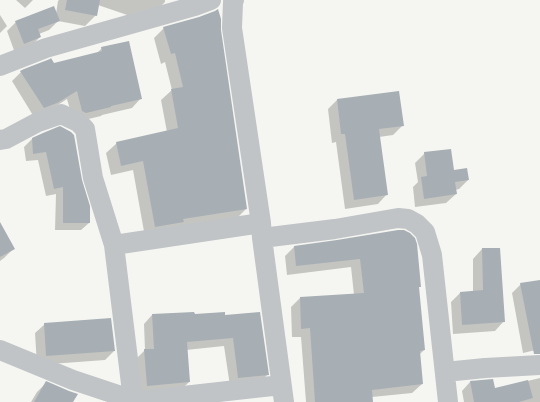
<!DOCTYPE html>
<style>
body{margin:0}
canvas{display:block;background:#f5f5f1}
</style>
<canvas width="540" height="402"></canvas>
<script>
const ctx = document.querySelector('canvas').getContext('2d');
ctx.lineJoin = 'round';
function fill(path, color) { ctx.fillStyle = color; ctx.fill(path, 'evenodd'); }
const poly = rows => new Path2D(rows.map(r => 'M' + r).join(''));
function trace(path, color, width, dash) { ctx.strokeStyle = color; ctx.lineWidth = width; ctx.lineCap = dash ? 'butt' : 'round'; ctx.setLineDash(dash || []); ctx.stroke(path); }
fill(poly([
 [16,0,33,0,25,8],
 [59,0,165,0,165,2,154,13,136,18,98,5,96,15,85,26,58,21,49,30,39,34,40,37,31,46,15,53,7,31,16,22,56,14,58,1],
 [0,15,7,26,0,33],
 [164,28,220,30,246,209,236,219,145,237,133,170,111,175,106,153,117,143,167,132,161,100,172,90,165,62,161,64,154,38],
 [102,48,141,98,132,108,102,115,101,116,76,122,73,120,67,99,47,112,34,117,12,81,21,72,97,53],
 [337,100,403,125,393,135,379,137,387,194,378,204,345,209,336,142,332,143,328,109],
 [32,139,81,180,89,223,81,230,55,230,56,194,46,196,38,160,26,161,24,147],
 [425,153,468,180,459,189,455,190,456,194,446,203,415,207,413,187,418,182,415,163],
 [0,224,13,249,4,258,0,261],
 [337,241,420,286,418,288,424,350,419,355,422,384,412,393,372,397,372,402,306,402,301,337,292,337,291,307,300,298,354,295,351,267,287,275,285,256,294,247],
 [482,249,499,249,504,321,495,331,453,334,451,302,460,293,473,292,473,259],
 [540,281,540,349,523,353,512,293,521,284],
 [152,315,225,316,268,374,259,383,230,386,224,346,186,350,189,382,181,390,139,394,136,359,145,350,144,324],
 [45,324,114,351,105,360,37,365,35,333],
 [540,378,540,402,464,402,462,391,470,382,494,389],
 [46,383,72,402,31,402,37,392]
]), '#0003');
fill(poly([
 [67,0,100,0,97,16,65,10],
 [54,6,60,21,38,29,41,37,24,44,15,21],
 [218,9,221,19,221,30,247,209,183,219,184,222,155,227,143,161,121,166,116,142,178,128,171,89,183,87,175,53,171,54,163,27,199,17,215,11],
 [129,41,142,99,111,106,111,107,86,113,82,111,77,91,57,103,44,108,20,71,24,69,50,59,51,58,54,63,102,51,101,47],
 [399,91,404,126,379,129,388,195,354,200,345,134,341,134,337,99],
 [60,126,71,132,74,135,82,180,90,206,90,223,63,223,63,187,54,189,46,152,33,154,32,138,43,133],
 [451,149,454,170,467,168,469,180,455,182,457,194,424,199,421,177,427,176,424,152],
 [0,222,15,249,0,257],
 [398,230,404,230,410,233,415,238,417,244,421,287,419,287,425,350,420,351,423,384,372,390,373,402,315,402,310,328,301,329,300,297,364,293,360,259,296,266,294,246,337,240],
 [482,248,500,248,505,322,462,325,460,292,483,290],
 [540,280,540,354,534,354,520,283],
 [194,312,195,314,225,312,225,315,260,312,269,375,238,378,233,338,187,342,190,382,147,386,144,349,154,349,152,314],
 [111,318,115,351,46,356,44,323],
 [493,379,495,388,528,380,533,398,519,402,474,402,470,381],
 [46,381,69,391,78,394,73,402,34,402]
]), '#a7afb4');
trace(poly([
 [234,0,233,2,232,28,261,223,262,238,284,402],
 [0,66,46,48,195,6,211,0],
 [0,140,6,139,38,122,61,114,78,122,85,129,93,178,114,245,261,223],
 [262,238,335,229,398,218,408,219,417,224,425,232,432,255,448,402],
 [0,350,73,380,133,400,114,245],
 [445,372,485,368,540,365],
 [133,402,133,400,148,400,281,385]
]), '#c0c4c7', 20);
</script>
